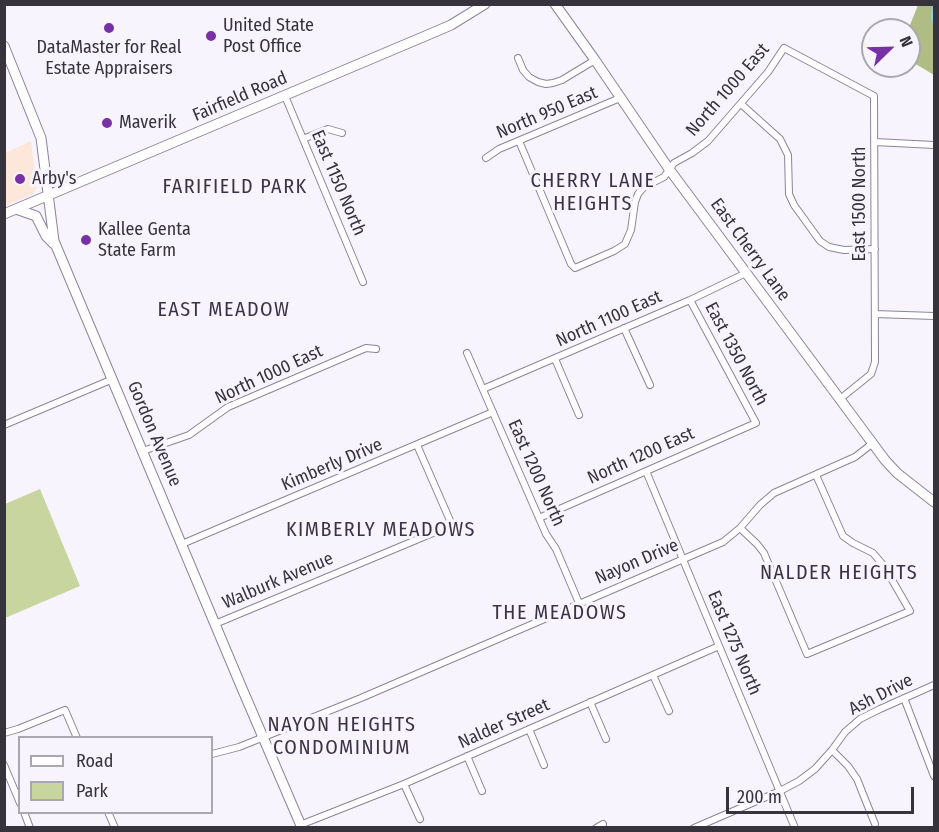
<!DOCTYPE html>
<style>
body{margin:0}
#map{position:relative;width:939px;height:832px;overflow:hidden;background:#f8f4fe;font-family:"Fira Sans Condensed",sans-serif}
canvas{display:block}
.frame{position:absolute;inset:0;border:6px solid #37333c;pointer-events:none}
.legend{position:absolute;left:18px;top:736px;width:195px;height:78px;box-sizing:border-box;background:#f8f4fe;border:2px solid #aba7b0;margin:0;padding:8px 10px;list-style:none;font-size:18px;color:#37333c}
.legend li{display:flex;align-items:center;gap:12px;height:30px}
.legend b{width:30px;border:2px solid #aba7b0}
.north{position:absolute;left:861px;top:18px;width:60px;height:60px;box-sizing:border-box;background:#f8f4fe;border:2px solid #aba7b0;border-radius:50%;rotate:67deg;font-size:16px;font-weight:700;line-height:24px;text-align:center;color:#37333c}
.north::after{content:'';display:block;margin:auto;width:21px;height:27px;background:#7831a4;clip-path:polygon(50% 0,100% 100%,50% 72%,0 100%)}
.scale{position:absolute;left:726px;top:787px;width:188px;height:27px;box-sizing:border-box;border:3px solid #37333c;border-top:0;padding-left:8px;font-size:18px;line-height:21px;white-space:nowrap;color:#37333c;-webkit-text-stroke:4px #f8f4fe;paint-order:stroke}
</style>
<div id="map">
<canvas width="939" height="832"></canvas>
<div class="frame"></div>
<ul class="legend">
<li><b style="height:8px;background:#fff"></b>Road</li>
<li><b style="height:16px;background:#c8d59e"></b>Park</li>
</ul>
<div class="north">N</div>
<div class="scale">200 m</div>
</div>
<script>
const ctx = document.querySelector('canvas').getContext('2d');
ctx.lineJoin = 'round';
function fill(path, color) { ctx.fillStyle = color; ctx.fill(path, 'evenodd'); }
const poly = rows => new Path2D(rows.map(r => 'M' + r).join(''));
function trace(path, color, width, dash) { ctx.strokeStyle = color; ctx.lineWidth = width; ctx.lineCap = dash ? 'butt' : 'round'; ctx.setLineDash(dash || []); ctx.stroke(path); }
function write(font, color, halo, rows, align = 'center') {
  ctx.font = font + ' "Fira Sans Condensed",sans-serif'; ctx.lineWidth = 6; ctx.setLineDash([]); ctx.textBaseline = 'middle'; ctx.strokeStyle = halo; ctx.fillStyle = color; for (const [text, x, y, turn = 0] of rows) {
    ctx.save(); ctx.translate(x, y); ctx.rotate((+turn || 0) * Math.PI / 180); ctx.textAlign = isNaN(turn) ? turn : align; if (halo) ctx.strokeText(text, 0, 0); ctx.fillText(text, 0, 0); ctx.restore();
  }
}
fill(poly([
 [31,141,37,188,33,194,5,206,5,153]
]), '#fde7da');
fill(poly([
 [40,489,80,586,5,618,5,504]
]), '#c8d59e');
fill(poly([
 [918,5,934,5,934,75,909,60,909,30,908,30]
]), '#afbc83');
trace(poly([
 [934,4,932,17,934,25]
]), '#92ccef', 2);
const street = poly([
 [518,58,523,70,529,77,538,82,546,84,553,83,562,80,595,60],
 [285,96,363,282],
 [741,104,780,139,788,155,789,194,794,205,820,241,829,247,844,250,875,249],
 [303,139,328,129,342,133],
 [519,141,571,264,575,268,614,251,625,244,631,230,635,202,638,194,644,187,664,177,674,163,692,153,708,141,768,72,784,48,874,96,875,362,871,374,840,399],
 [875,142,934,145],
 [486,158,499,149,620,98],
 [875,314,934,316],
 [624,328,650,385],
 [467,353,546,534,556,549,579,603],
 [555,359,579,415],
 [483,389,690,300,746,273],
 [4,425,113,379],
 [143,451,189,435,228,407,366,348,376,349],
 [646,471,795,828],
 [539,518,756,423,690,300],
 [740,528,757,544,764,553,807,654,910,611,884,566,873,553,853,543,843,536,816,475],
 [182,544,493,412],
 [215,624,452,525,417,445],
 [653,675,669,711],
 [904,698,934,776],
 [590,702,606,739],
 [529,729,544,765],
 [4,733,18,729,65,710,77,738],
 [832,750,848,766,857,779,875,824],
 [212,754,239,747,361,698,723,542,740,528,760,505,774,493,855,457,873,443],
 [467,756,482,791],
 [4,765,20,803],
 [404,784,420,819],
 [24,812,30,828],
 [108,812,115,828],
 [300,825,404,784,719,646],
 [596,828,603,824],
 [694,828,780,791,799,781,815,769,832,750,845,732,860,719,880,709,934,685]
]);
const secondary = poly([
 [555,4,595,60,669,169,885,460,897,473,934,502],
 [4,46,41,138,54,241,241,686,302,828],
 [16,209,36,216,46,236,54,244],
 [4,214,430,34,451,25,485,4]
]);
trace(street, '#8c8499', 8);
trace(secondary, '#8c8499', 11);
trace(street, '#fff', 6);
trace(secondary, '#fff', 9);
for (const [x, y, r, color] of [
 [109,28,6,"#7831a4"],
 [211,36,6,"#7831a4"],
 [107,123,6,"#7831a4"],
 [20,179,6,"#7831a4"],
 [86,240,6,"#7831a4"]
]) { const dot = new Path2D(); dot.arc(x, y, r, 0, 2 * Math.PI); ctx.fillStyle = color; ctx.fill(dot); trace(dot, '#f8f4fe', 2); }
write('18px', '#37333c', '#f8f4fe', [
 ["United State",223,26],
 ["Post Office",223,47],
 ["DataMaster for Real",109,48,"center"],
 ["Estate Appraisers",109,69,"center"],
 ["Maverik",119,123],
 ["Arby's",32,179],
 ["Kallee Genta",98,230],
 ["State Farm",98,251]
], 'left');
write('18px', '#37333c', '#f8f4fe', [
 ["North 1000 East",728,90,-49],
 ["Fairfield Road",240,97,-23],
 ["North 950 East",547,113,-23],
 ["East 1150 North",338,183,67],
 ["East 1500 North",860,204,-90],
 ["East Cherry Lane",750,250,54],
 ["North 1100 East",609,319,-24],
 ["East 1350 North",736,354,62],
 ["North 1000 East",269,375,-25],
 ["Gordon Avenue",154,434,67],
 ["North 1200 East",641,456,-24],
 ["Kimberly Drive",332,465,-23],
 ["East 1200 North",536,473,66],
 ["Nayon Drive",637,562,-23],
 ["Walburk Avenue",278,581,-23],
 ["East 1275 North",734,643,67],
 ["Ash Drive",881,695,-27],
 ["Nalder Street",504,724,-24]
]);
ctx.letterSpacing = '1.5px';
write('20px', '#3a3345', '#f8f4fe', [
 ["CHERRY LANE",593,181],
 ["HEIGHTS",593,204],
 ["FARIFIELD PARK",235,187],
 ["EAST MEADOW",224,310],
 ["KIMBERLY MEADOWS",381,530],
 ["NALDER HEIGHTS",839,573],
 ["THE MEADOWS",560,613],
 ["NAYON HEIGHTS",342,725],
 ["CONDOMINIUM",342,748]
]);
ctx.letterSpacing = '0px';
</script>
